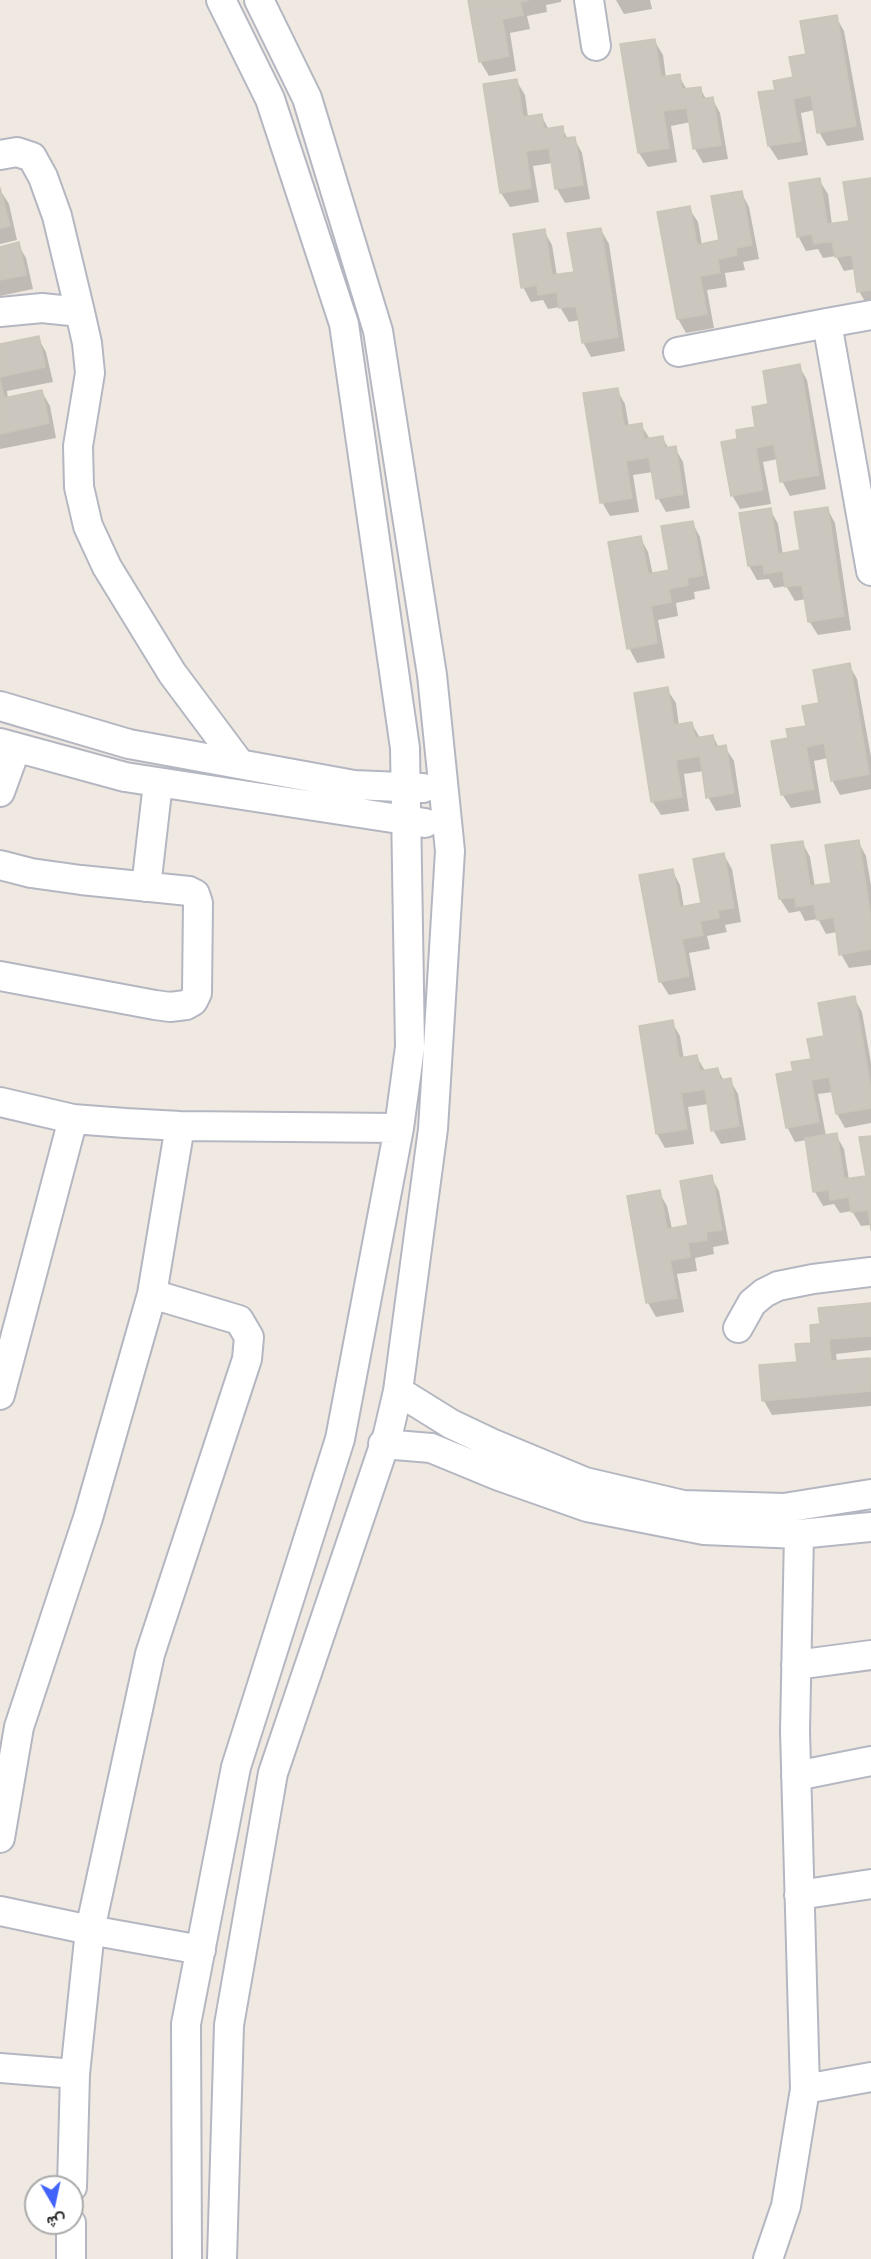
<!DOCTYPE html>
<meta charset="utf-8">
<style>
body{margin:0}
#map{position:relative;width:871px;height:2259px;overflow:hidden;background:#efe9e1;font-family:Signika,Vazirmatn,sans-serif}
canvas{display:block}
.north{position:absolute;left:24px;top:2175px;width:60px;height:60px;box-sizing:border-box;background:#fff;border:2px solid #ababab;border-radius:50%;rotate:171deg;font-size:16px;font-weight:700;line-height:24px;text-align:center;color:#2e2e2e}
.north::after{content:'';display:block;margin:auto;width:21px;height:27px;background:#4264fb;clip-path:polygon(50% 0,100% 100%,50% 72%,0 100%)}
</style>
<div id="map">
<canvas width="871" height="2259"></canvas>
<div class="north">ش</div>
</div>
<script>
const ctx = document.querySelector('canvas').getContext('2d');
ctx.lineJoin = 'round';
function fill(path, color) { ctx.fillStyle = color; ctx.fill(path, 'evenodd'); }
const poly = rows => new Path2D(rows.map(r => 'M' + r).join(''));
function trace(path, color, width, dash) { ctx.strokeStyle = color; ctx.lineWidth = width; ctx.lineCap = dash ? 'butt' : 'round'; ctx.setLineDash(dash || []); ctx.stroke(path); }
fill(poly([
 [469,0,561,0,561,2,546,5,547,12,527,16,530,29,510,33,516,71,489,76,480,61],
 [616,0,650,0,652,9,624,14],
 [836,17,844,31,864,140,827,146,819,132,815,110,801,113,808,155,778,160,769,146,795,79,808,56],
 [654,40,663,55,666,78,679,76,687,90,700,88,706,99,712,98,720,113,728,159,703,163,695,149,691,122,671,126,677,162,648,167,639,153],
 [516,80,525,95,528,117,541,115,549,130,562,128,568,139,574,138,582,153,590,199,565,203,557,189,553,163,533,166,539,202,510,207,501,193],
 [871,179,871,305,867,305,859,291,855,269,844,271,836,256,823,258,818,249,806,251,798,236,819,180,828,194,832,225,850,222],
 [0,190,9,204,17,240,0,244],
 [741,192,749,207,759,259,743,262,745,270,725,273,727,287,707,290,714,328,686,333,678,319,689,208,698,222,702,245,720,242],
 [601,230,609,244,625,351,591,357,583,342,580,320,569,322,560,307,548,309,543,300,531,302,523,287,544,231,552,245,557,276,575,273],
 [18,244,26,258,33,289,0,296,0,248],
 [38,338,46,352,53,382,7,391,8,399,42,392,50,406,56,438,0,449,0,346],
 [799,366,807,380,826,489,790,496,782,481,778,459,763,462,771,504,740,509,732,495,739,440,757,428,770,405],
 [617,390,625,404,629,427,641,425,650,439,662,437,669,449,675,448,683,462,690,508,666,512,658,498,653,472,633,475,639,512,610,516,602,502],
 [827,508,835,523,851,630,818,635,809,621,806,599,795,601,786,586,774,588,769,579,757,580,749,566,741,514,770,509,778,524,783,555,801,552],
 [692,522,700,537,710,589,694,592,695,599,676,603,678,616,658,620,665,658,637,663,629,648,640,537,648,552,653,575,671,572],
 [849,665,857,679,871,757,871,789,840,795,832,780,828,758,814,761,821,803,791,808,782,794,790,739,808,727,821,704],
 [667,689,676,703,679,726,692,724,700,738,713,736,719,748,725,747,734,761,741,807,716,811,708,797,704,771,684,774,689,811,661,815,652,801],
 [858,841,866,856,871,886,871,965,849,968,841,954,837,932,826,934,818,919,805,921,800,911,789,913,780,899,773,847,802,842,810,857,815,887,833,885],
 [724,855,732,869,741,922,725,925,727,932,707,936,710,949,689,953,696,990,669,995,660,981,672,870,680,885,684,908,702,904],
 [854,998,862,1012,871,1063,871,1123,845,1128,837,1114,833,1092,818,1094,826,1136,836,1135,844,1149,849,1180,867,1177,871,1137,871,1225,861,1226,852,1211,840,1213,834,1204,823,1206,815,1192,807,1140,795,1142,787,1127,795,1072,812,1060,826,1037],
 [672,1022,680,1036,684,1059,697,1057,705,1071,718,1070,724,1081,730,1080,738,1094,746,1140,721,1144,713,1130,708,1104,688,1107,694,1144,665,1148,657,1134,640,1027],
 [711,1177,719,1191,729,1244,713,1247,714,1254,695,1258,697,1271,677,1274,684,1312,656,1317,648,1303,629,1198,659,1192,667,1206,672,1229,690,1226],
 [871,1305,871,1350,836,1354,837,1362,869,1359,871,1362,871,1406,772,1415,764,1401,813,1345,821,1325]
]), '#0003');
const building = poly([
 [468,0,529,0,520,2,523,15,502,19,509,56,479,62,468,0],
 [837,15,856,126,817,133,811,95,793,99,801,141,768,146,758,92,775,90,773,81,793,77,789,57,806,54,800,21,837,15],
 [655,39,661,77,680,74,682,89,701,87,702,99,713,97,721,145,693,149,687,108,663,111,669,148,638,153,620,44,655,39],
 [517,79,523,117,542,114,544,129,563,126,564,138,575,137,583,185,555,189,549,148,526,151,531,188,500,193,483,84,517,79],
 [820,178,827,224,849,221,843,182,871,178,871,290,857,292,852,255,835,257,832,241,814,244,812,234,797,237,789,183,820,178],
 [0,188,10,226,0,228,0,188],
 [742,191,752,245,736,248,737,255,718,259,720,273,700,276,707,314,677,319,657,212,690,206,697,245,719,240,711,196,742,191],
 [601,228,618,337,582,343,576,306,559,308,557,292,538,295,537,285,521,288,513,234,545,229,552,275,574,272,567,233,601,228],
 [19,242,26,275,0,280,0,247,19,242],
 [39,336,45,367,0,377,0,344,39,336],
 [800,364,819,475,780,482,774,444,756,448,763,490,731,496,721,442,737,439,736,430,755,427,752,407,768,404,763,371,800,364],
 [0,379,4,398,42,390,49,423,0,434,0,379],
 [618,388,624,426,642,423,644,439,663,436,665,448,676,446,683,494,656,499,649,457,626,461,632,498,600,503,583,393,618,388],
 [828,507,844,616,808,622,802,585,785,587,783,571,764,574,763,564,748,566,739,513,771,508,778,554,800,550,794,512,828,507],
 [693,521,703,575,687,578,688,585,669,589,671,602,651,606,657,643,627,649,608,542,641,536,648,574,669,570,661,526,693,521],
 [850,663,869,774,831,781,824,743,806,747,814,789,781,795,771,741,788,738,786,729,806,726,802,706,819,703,813,670,850,663],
 [668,687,674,725,692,722,695,738,713,735,715,747,726,745,734,793,706,798,700,756,676,760,682,797,651,802,634,693,668,687],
 [859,840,871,919,871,949,839,955,834,917,817,920,814,904,796,907,795,897,779,899,771,845,803,841,810,886,831,883,825,845,859,840],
 [724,853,734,908,718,910,719,918,700,921,703,935,682,939,689,976,659,982,639,875,673,869,680,907,701,903,693,859,724,853],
 [855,996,871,1089,871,1108,836,1114,829,1077,811,1080,819,1122,786,1128,776,1074,793,1071,791,1062,811,1059,807,1039,824,1036,818,1003,855,996],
 [673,1020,679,1058,697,1055,700,1071,718,1068,720,1080,731,1078,739,1126,711,1131,705,1089,681,1093,687,1129,656,1134,639,1026,673,1020],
 [837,1133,844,1179,866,1176,859,1137,871,1136,871,1230,868,1210,851,1212,849,1197,830,1200,829,1190,813,1192,805,1138,837,1133],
 [712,1175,722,1230,706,1232,707,1240,688,1243,690,1257,670,1260,677,1298,646,1303,627,1196,660,1190,667,1229,688,1225,680,1181,712,1175],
 [871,1303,871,1336,829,1339,831,1361,870,1358,871,1391,762,1401,759,1365,797,1362,795,1344,811,1343,810,1325,820,1324,818,1308,871,1303]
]);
fill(building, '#cbc7bf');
trace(building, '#cbc5ba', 1.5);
const minor = poly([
 [589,0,596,46],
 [0,155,17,152,32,157,43,177,57,216,80,312],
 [0,312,42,308,80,312,87,343,90,373,78,446,79,487,88,526,107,567,172,673,240,764],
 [871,315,827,323,871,571],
 [678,352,827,323],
 [0,706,129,744,354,785,423,788],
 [0,743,125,777,425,823],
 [0,792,16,748],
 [0,865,31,873,81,880,189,891,195,894,198,903,197,993,193,1001,186,1005,170,1007,155,1005,0,976],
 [146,887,158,783],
 [0,1102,73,1119,125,1123,180,1126,399,1128],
 [738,1328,752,1303,764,1293,778,1286,813,1279,871,1272],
 [398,1391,451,1424,491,1443,585,1482,683,1505,784,1508,871,1494],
 [0,1395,73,1119],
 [383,1444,431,1448,499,1476,587,1507,704,1530,799,1534,871,1527],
 [796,1665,871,1655],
 [796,1776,871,1761],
 [0,1838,19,1727,88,1518,152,1294,180,1126],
 [799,1895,871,1884],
 [0,1911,90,1930,201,1950],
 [0,2068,75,2074],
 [805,2089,871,2077],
 [72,2187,75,2074,90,1930,150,1654,247,1359,249,1337,239,1320,152,1294],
 [71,2259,71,2223],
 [187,2259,186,2024,236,1767,340,1439,399,1128,410,1047,405,748,344,324,270,99,221,0],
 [222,2259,229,2025,273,1773,388,1434,398,1391,433,1129,450,851,432,675,378,331,307,98,259,0],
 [768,2259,786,2206,805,2089,795,1731,799,1534]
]);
trace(minor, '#b4b7c1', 32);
trace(minor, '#fff', 28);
</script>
